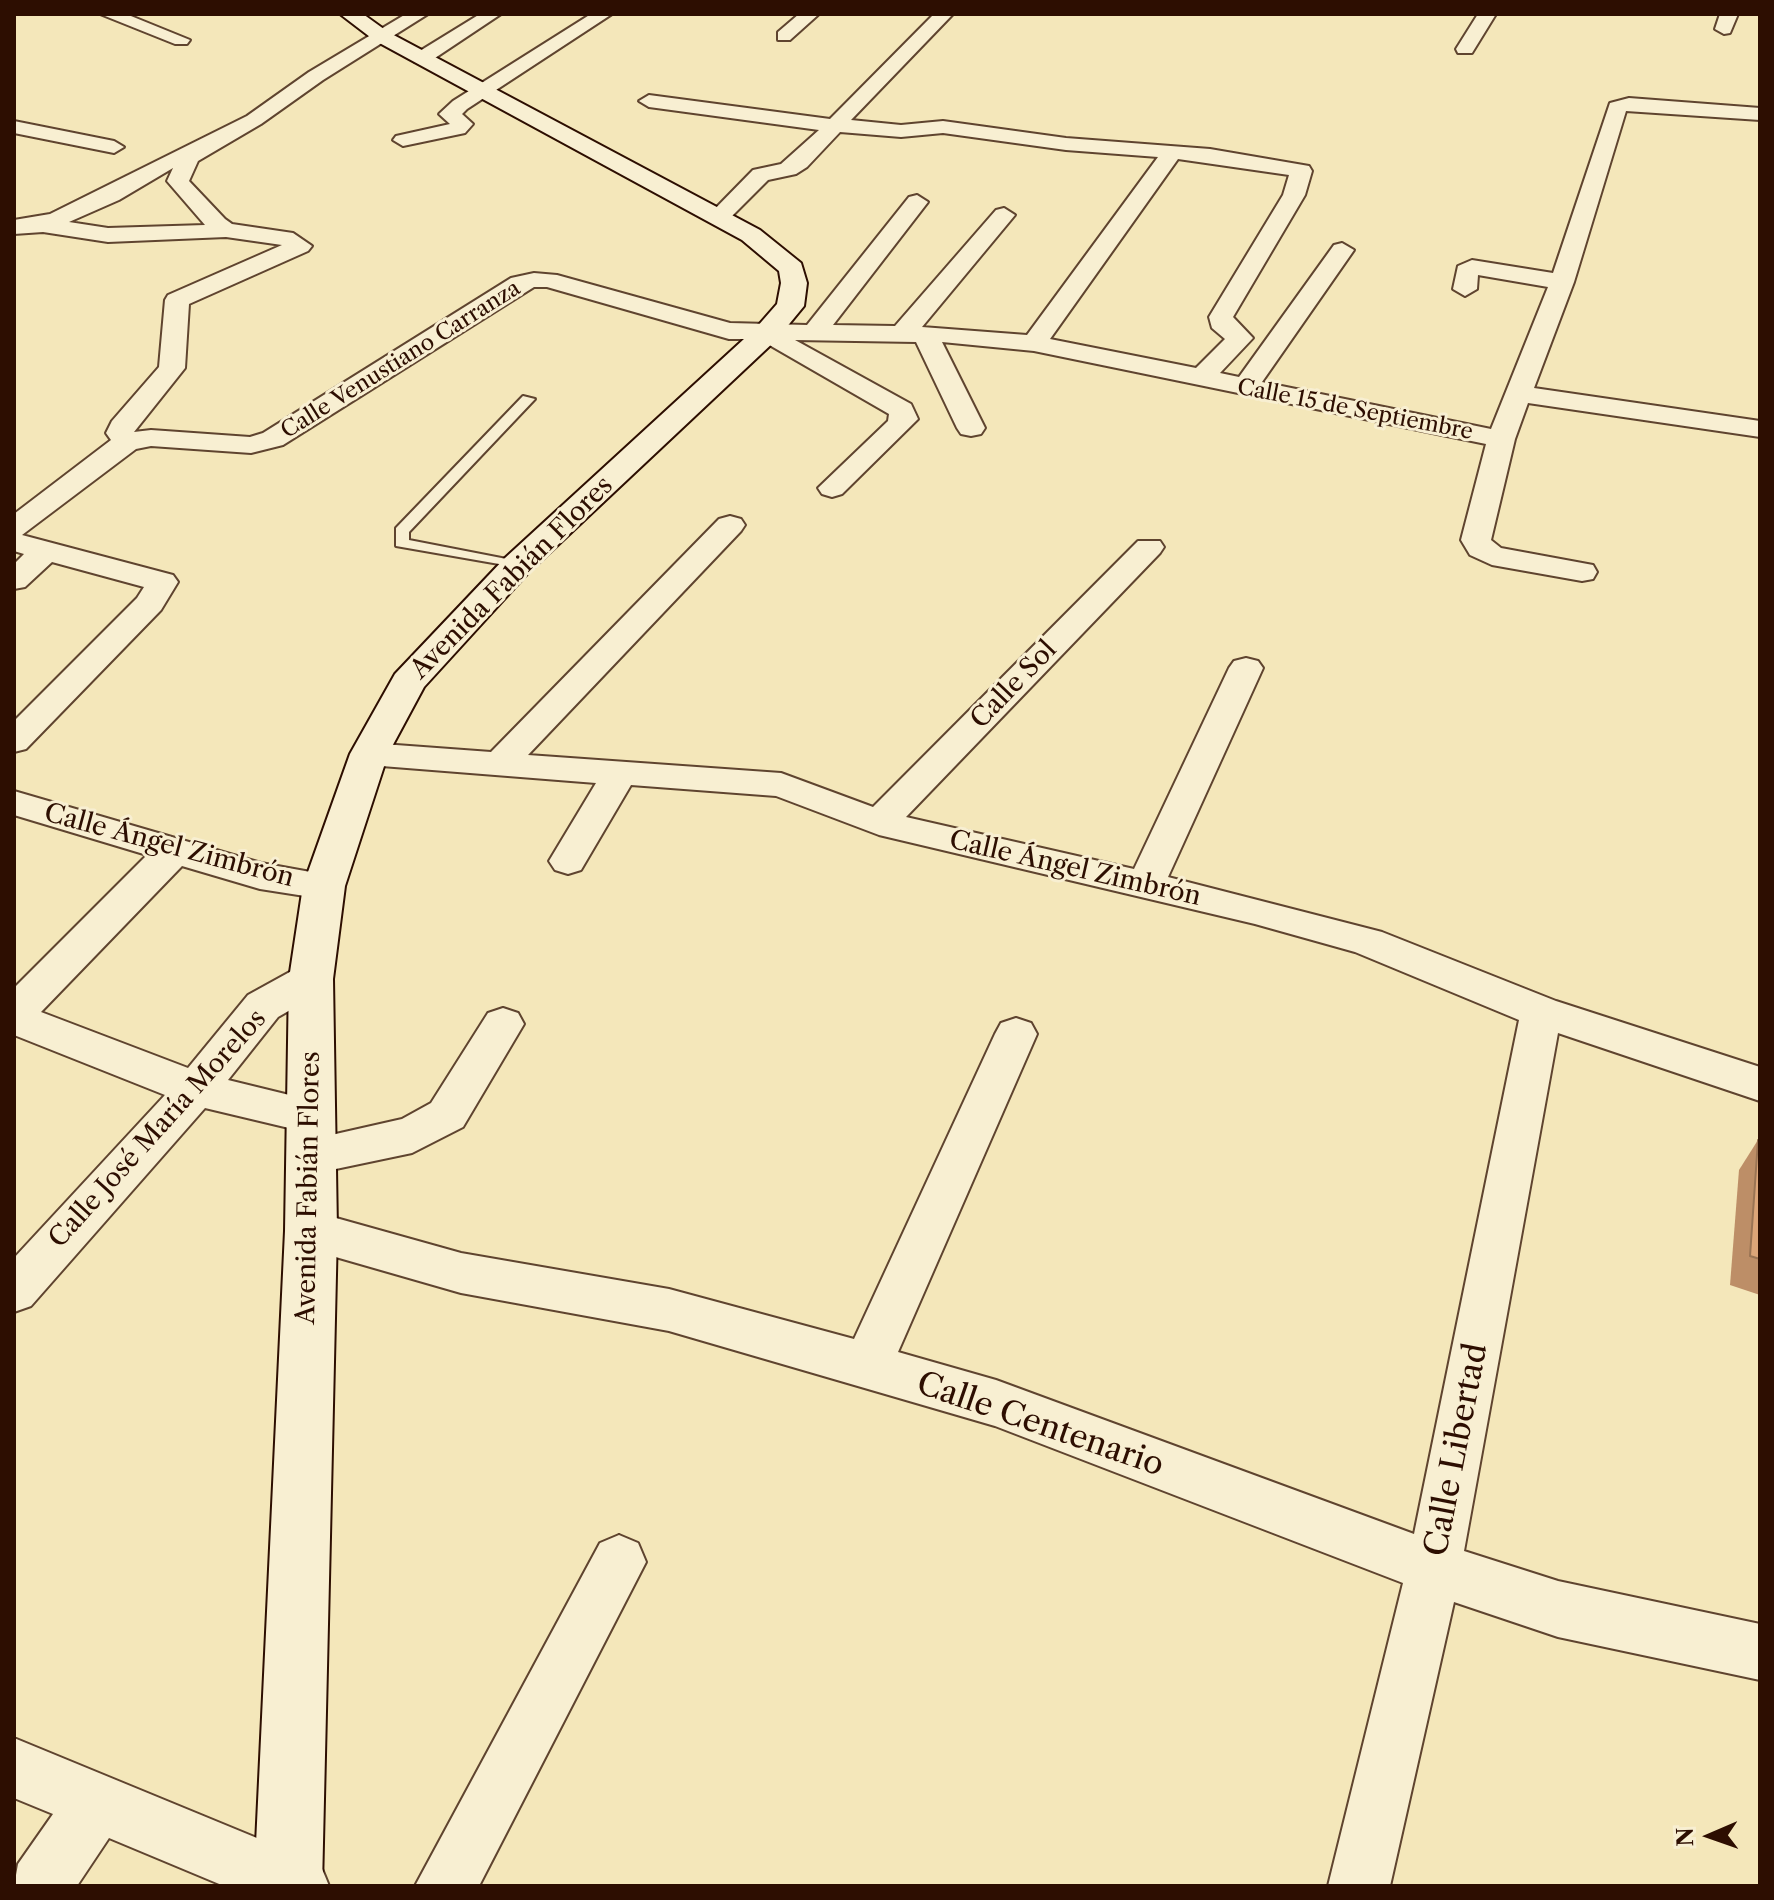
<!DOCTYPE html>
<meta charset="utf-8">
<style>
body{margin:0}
#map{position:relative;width:1774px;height:1900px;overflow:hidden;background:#f4e7ba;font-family:"Libre Caslon Text",serif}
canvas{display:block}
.frame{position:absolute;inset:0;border:16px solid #2d0e01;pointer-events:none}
.north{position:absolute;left:1670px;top:1796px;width:80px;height:80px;-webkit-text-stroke:6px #f8efd2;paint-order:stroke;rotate:268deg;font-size:22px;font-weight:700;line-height:32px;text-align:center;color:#2d0e01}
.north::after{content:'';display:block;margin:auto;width:28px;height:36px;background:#2d0e01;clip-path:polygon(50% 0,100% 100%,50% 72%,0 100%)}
</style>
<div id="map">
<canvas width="1774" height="1900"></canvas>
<div class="frame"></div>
<div class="north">N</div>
</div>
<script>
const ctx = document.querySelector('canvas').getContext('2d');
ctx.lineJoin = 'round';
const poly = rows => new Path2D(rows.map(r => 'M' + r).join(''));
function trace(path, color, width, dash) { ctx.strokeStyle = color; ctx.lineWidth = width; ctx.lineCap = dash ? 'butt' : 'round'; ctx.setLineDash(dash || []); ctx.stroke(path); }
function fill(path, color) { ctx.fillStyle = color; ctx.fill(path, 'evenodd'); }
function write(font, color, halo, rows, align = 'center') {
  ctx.font = font + ' "Libre Caslon Text",serif'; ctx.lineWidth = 6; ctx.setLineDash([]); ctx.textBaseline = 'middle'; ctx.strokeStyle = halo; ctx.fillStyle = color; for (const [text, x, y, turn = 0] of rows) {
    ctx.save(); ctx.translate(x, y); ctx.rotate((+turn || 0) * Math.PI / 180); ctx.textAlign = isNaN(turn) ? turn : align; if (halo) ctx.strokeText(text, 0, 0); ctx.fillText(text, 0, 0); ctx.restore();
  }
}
const service = poly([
 [523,396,535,399,409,532,409,540,522,562,522,568,396,546,396,528,523,396]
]);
const minor = poly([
 [100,14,126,14,190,40,187,44,175,44,100,14],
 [406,14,428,14,323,80,261,124,198,161,189,181,225,219,232,224,293,233,312,246,308,251,189,304,185,368,134,432,151,430,250,437,263,433,511,278,534,273,557,275,730,323,807,325,909,197,917,195,928,202,833,325,895,326,996,210,1004,208,1015,215,922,327,1027,335,1158,157,1066,150,943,133,901,137,840,132,807,167,796,174,768,180,726,222,718,224,707,217,753,170,781,164,819,130,649,107,639,101,649,95,830,119,934,14,953,14,851,120,901,125,943,121,1066,138,1210,149,1309,166,1312,171,1305,195,1233,317,1253,338,1220,373,1239,377,1334,245,1342,243,1354,250,1262,382,1491,429,1548,287,1478,275,1477,289,1465,296,1453,289,1458,266,1472,260,1553,273,1610,103,1629,98,1760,108,1760,120,1626,111,1574,282,1534,388,1760,421,1760,437,1528,403,1515,439,1491,540,1501,548,1593,565,1597,572,1593,579,1582,581,1492,565,1470,555,1461,540,1486,444,1034,351,942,342,985,428,981,434,971,436,961,434,957,428,916,342,795,340,911,404,918,419,842,494,832,497,822,494,818,488,888,421,889,414,759,339,729,339,547,287,534,287,283,445,251,453,151,446,136,449,22,535,173,575,178,582,161,610,26,749,14,752,14,721,137,598,144,587,52,562,25,587,14,589,14,564,24,554,14,551,14,514,111,440,106,433,112,421,159,367,165,300,168,295,282,245,226,237,108,242,43,232,14,234,14,220,50,214,247,116,309,72,406,14],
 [1178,159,1289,175,1283,195,1209,317,1212,328,1225,339,1196,368,1050,339,1178,159],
 [173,168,167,181,205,225,108,228,69,222,119,200,173,168],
 [480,14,501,14,429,62,415,62,415,54,480,14],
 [591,14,612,14,467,109,462,114,473,124,465,133,403,146,393,140,396,136,450,124,439,114,453,101,591,14],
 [799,14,819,14,790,40,778,40,778,32,799,14],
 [1478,14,1496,14,1472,53,1458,53,1456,49,1478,14],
 [1720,14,1738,14,1730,33,1724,34,1715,29,1720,14],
 [14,121,114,141,124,147,114,153,14,133,14,121],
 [730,516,741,519,745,525,741,531,528,755,781,773,873,807,1138,541,1160,541,1164,547,1160,553,906,817,1134,869,1229,668,1234,661,1246,658,1258,661,1263,668,1168,877,1382,932,1556,1001,1760,1067,1760,1101,1558,1033,1464,1551,1558,1581,1760,1624,1760,1680,1558,1637,1454,1602,1390,1886,1328,1886,1403,1583,995,1426,669,1331,461,1293,294,1245,288,1231,294,1217,311,1211,461,1253,669,1289,854,1339,995,1034,1001,1023,1016,1018,1031,1023,1037,1034,898,1352,996,1380,1414,1534,1519,1020,1355,952,1255,924,879,835,776,796,631,785,581,870,568,874,555,870,549,861,596,783,369,765,357,762,351,754,357,746,369,743,491,752,719,519,730,516],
 [14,791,261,863,338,877,343,886,338,895,324,899,260,889,182,866,41,1012,188,1068,248,995,297,968,311,964,325,968,331,979,325,990,278,1017,228,1080,326,1104,332,1116,326,1128,310,1133,205,1108,31,1306,14,1312,14,1258,165,1095,14,1035,14,988,147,855,14,815,14,791],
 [503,1008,518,1013,524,1024,463,1127,412,1153,312,1174,296,1169,290,1156,296,1143,402,1119,431,1103,488,1013,503,1008],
 [619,1535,638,1543,646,1562,479,1886,415,1886,600,1543,619,1535],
 [14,1738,320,1864,329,1886,224,1886,109,1838,77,1886,14,1886,18,1864,53,1814,14,1798,14,1738]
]);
const secondary = poly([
 [340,14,363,14,388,32,760,230,801,263,807,283,804,306,776,340,529,572,424,687,388,754,345,886,333,979,337,1231,322,1886,254,1886,285,1231,289,979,303,886,350,754,395,674,505,558,756,328,777,304,781,283,779,271,742,240,374,40,340,14]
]);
trace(service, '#5f442f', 4);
trace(minor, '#5f442f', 4);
trace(secondary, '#2d0e01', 4);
fill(service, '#f8efd2');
fill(minor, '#f8efd2');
fill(secondary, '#f8efd2');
fill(poly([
 [1758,1140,1760,1141,1760,1295,1730,1285,1739,1170]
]), '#bd8e67');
const building = poly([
 [1758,1140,1760,1141,1760,1259,1750,1256,1758,1140]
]);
fill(building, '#dca578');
trace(building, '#9a7454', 2);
write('22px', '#2d0e01', '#f8efd2', [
 ["Calle Venustiano Carranza",401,360,-32],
 ["Calle 15 de Septiembre",1355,410,11]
]);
write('26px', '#2d0e01', '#f8efd2', [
 ["Avenida Fabián Flores",512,578,-45],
 ["Calle Sol",1014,685,-46],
 ["Calle Ángel Zimbrón",169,846,15],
 ["Calle Ángel Zimbrón",1075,869,13],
 ["Calle José María Morelos",158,1129,-48],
 ["Avenida Fabián Flores",309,1188,-89]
]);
write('32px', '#2d0e01', '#f8efd2', [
 ["Calle Centenario",1040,1425,19],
 ["Calle Libertad",1457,1450,-79]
]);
</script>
